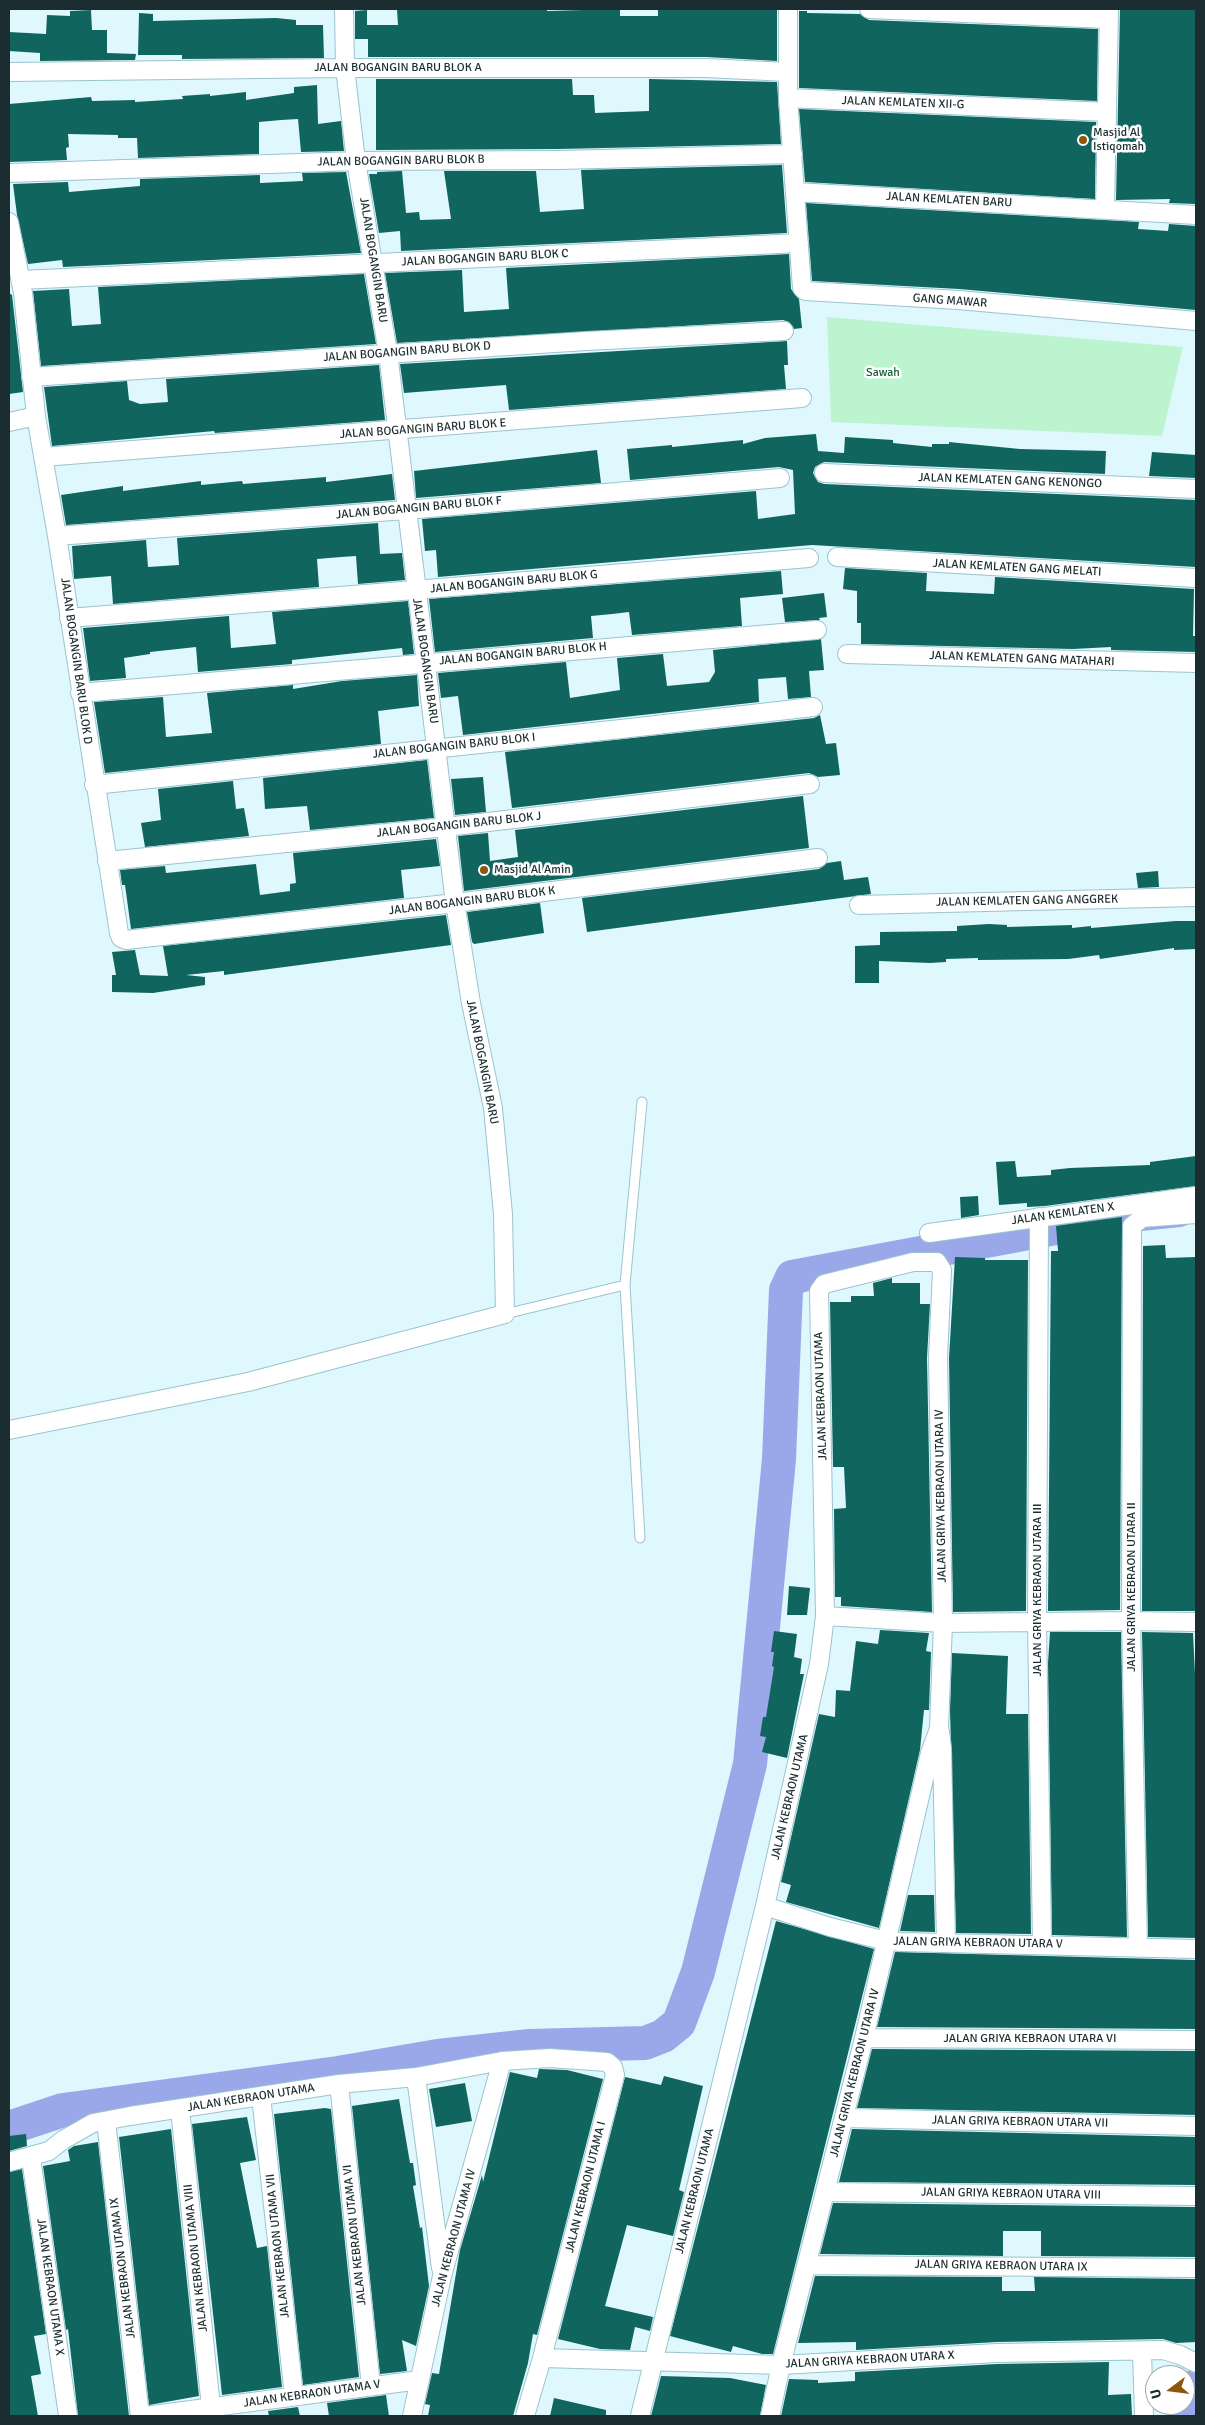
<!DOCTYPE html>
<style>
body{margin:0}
#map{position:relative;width:1205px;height:2425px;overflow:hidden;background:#def8fe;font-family:Signika,sans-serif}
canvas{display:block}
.frame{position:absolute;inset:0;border:10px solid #1c2d31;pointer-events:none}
.north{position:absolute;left:1145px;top:2365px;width:50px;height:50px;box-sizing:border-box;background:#fff;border:1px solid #a4abad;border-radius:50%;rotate:255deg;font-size:14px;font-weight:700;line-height:20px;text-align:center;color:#1c2d31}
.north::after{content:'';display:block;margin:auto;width:18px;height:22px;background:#8d560a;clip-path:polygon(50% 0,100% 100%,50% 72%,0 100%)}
</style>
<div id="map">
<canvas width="1205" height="2425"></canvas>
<div class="frame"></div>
<div class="north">U</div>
</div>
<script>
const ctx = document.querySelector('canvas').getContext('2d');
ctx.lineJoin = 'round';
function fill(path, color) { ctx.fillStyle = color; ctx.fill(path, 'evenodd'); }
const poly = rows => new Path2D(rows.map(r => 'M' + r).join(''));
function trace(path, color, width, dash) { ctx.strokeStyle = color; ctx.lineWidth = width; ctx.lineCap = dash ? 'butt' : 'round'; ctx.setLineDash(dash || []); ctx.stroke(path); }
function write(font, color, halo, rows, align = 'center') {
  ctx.font = font + ' Signika,sans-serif'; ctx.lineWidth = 5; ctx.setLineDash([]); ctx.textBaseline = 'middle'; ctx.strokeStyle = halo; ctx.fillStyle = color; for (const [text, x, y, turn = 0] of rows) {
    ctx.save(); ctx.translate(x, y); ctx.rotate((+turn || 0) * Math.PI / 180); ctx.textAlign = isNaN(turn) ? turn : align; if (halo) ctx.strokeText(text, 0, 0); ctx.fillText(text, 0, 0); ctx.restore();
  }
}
fill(poly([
 [827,317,1183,347,1162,436,831,422]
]), '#bcf4d0');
trace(poly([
 [9,2128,63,2110,338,2073,438,2056,530,2046,645,2043,663,2036,679,2023,698,1972,750,1764,779,1459,786,1290,792,1277,1120,1216,1179,1210],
 [1184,2416,1196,2386]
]), '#9aa7e8', 34);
fill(poly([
 [397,9,547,9,547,11,620,9,620,16,658,16,658,9,777,10,777,61,706,57,368,57,368,39,355,39,355,11,367,10,367,25,398,25],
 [1120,9,1196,9,1196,204,1169,203,1170,199,1116,200],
 [91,10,92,30,107,30,107,53,136,54,135,60,40,61,40,53,9,51,9,32,46,34,47,15,70,16,70,11],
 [799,11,807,11,807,13,860,14,869,20,1098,29,1097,101,799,88],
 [139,13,153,14,153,21,276,18,296,20,296,25,323,25,324,58,182,59,182,55,138,55],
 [376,79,572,79,573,95,594,95,595,113,649,111,649,79,777,82,781,144,559,149,376,150],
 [317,85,318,124,341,121,344,151,301,152,298,119,281,120,259,122,259,154,138,158,137,138,118,138,118,135,68,134,69,147,66,148,67,160,9,162,9,104,91,97,92,101,135,100,135,102,183,99,182,96,210,94,210,96,246,92,246,100,294,93,294,87],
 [799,109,1096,122,1095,199,805,182],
 [782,165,787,233,401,251,400,231,379,233,369,174,377,174,377,172,402,171,406,213,419,212,420,220,451,219,444,171,536,171,540,212,584,209,581,170],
 [346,172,361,253,63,267,62,260,28,264,17,215,13,184,68,182,69,192,140,186,140,179,260,175,260,183,303,181,302,173],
 [806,203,1139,222,1138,229,1168,231,1169,224,1196,226,1196,310,959,289,812,281],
 [789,254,791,289,799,299,802,328,794,329,789,322,783,320,397,343,385,273,462,270,464,312,509,309,506,268],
 [364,274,376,344,41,366,33,291,69,289,72,326,101,324,98,287],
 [9,293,12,295,23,392,9,394],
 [787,341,788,365,784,365,786,389,509,410,506,385,404,393,400,364],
 [379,365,385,420,215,433,214,431,52,446,44,387,127,381,129,400,140,404,168,402,166,379],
 [816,434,818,451,844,453,845,437,893,440,893,443,932,447,932,444,949,444,949,442,1020,449,1106,451,1105,474,824,462,815,467,813,473,818,482,824,484,1196,500,1196,567,812,545,438,577,436,550,425,551,422,519,756,491,758,519,795,514,793,470,779,467,630,480,627,449,672,445,672,447,743,440,743,444,765,438],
 [597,450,601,483,416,498,414,471],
 [1152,452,1196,455,1196,478,1149,476],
 [392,474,395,500,66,525,61,495,123,486,123,491,201,481,201,485,242,481,243,484,326,477,326,482],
 [378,523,380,554,402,553,405,580,358,584,356,556,341,557,317,559,319,587,113,604,111,576,74,579,72,546,146,540,148,567,179,565,177,538],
 [845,568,927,573,926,591,994,594,995,577,1194,589,1193,636,1196,636,1196,652,1111,650,1111,647,1073,649,861,644,861,623,857,623,857,591,843,589],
 [781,571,783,594,740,598,742,626,632,635,629,612,612,614,591,616,593,638,435,652,429,599],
 [824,593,827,617,819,618,820,620,785,622,782,598],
 [408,601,414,654,403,655,402,648,292,660,292,664,198,672,196,647,150,652,150,654,124,658,126,678,90,681,83,628,229,616,231,648,253,646,276,644,272,612],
 [821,639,824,670,809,671,811,697,788,699,786,677,758,679,759,702,463,735,458,696,441,698,438,673,566,662,570,698,620,690,617,658,663,654,667,686,709,682,715,672,713,650],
 [417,675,419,706,378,711,381,744,105,773,94,702,163,697,166,737,212,733,207,693,293,685,293,689,342,681],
 [820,715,826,744,836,743,840,775,818,777,809,773,512,808,505,752,814,718],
 [427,760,434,818,310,830,307,806,265,809,263,778],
 [483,777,486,812,455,815,451,779],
 [233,781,236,809,244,808,249,836,145,847,141,823,161,820,158,789],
 [803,796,809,848,464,891,458,836,488,833,490,861,518,857,515,830],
 [436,839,440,866,401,870,404,898,131,929,125,885,122,885,120,870,165,866,166,873,256,864,260,895,290,891,290,884,296,883,293,853],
 [841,861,844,880,868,877,871,894,587,932,582,898,819,869,827,863],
 [1158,871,1159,887,1138,888,1136,873],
 [540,903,544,933,474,944,472,942,467,912],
 [446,915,451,945,224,975,224,971,186,975,205,977,205,985,153,993,112,992,112,975,116,975,112,952,135,950,140,975,168,976,163,946],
 [1176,921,1196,921,1196,949,1174,950,1174,948,1100,959,1099,955,1068,959,978,960,978,958,946,959,946,962,930,963,879,961,879,983,855,983,855,946,880,945,880,932,957,931,957,926,989,924,1007,925,1007,927,1072,925,1072,928,1091,926,1091,928],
 [1196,1156,1196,1186,1045,1206,1027,1207,1027,1203,999,1205,996,1162,1015,1161,1017,1177,1051,1175,1051,1170,1070,1168,1150,1165,1150,1162],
 [978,1196,979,1215,961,1218,960,1197],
 [1122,1217,1120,1610,1048,1611,1051,1251,1058,1251,1056,1226],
 [1165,1245,1166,1258,1196,1257,1196,1611,1142,1611,1143,1246],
 [955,1257,985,1258,985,1260,1028,1260,1026,1611,953,1612,949,1358],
 [892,1278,892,1283,920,1283,920,1304,930,1304,927,1358,932,1612,841,1606,841,1597,835,1597,834,1509,846,1508,844,1467,833,1467,830,1302,851,1302,851,1296,874,1296,873,1283],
 [789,1586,810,1588,807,1615,787,1615],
 [880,1630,929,1633,926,1651,931,1652,929,1710,924,1710,920,1750,879,1928,786,1902,791,1885,781,1882,819,1714,835,1717,836,1690,850,1691,856,1641,878,1644],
 [774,1631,797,1634,794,1657,802,1659,800,1674,804,1674,787,1758,762,1752,766,1737,760,1736,763,1717,766,1717,774,1667,772,1666,774,1652,771,1652],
 [1050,1632,1121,1632,1127,1937,1052,1935,1048,1663],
 [1142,1632,1193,1633,1196,1694,1196,1938,1148,1937],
 [952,1653,1008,1656,1006,1714,1028,1714,1031,1934,956,1933,950,1710],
 [908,1895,934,1895,935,1932,900,1931],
 [776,1921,874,1949,773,2354,762,2354,733,2346,731,2352,670,2336],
 [895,1952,1196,1960,1196,2029,877,2027],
 [872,2049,1196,2051,1196,2115,857,2108],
 [539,2069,567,2070,603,2079,537,2335,533,2334,528,2363,513,2416,428,2416,430,2405,425,2404,432,2373,439,2374,460,2250,482,2175,483,2182,510,2072,537,2078],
 [664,2076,703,2086,679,2190,684,2192,673,2236,627,2225,605,2306,653,2317,650,2331,635,2327,630,2350,600,2349,558,2339,625,2077,661,2085],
 [465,2083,472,2121,436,2127,429,2089],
 [399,2099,410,2163,413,2163,416,2185,413,2186,420,2228,422,2227,429,2286,416,2346,402,2340,407,2371,380,2374,352,2106],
 [325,2108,331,2109,359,2377,303,2385,274,2114],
 [247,2117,256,2160,240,2163,257,2248,267,2246,282,2387,222,2395,192,2124],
 [171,2129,199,2396,149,2405,119,2137],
 [852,2129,1196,2137,1196,2185,839,2182],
 [26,2134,27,2146,9,2151,9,2136],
 [98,2142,129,2416,78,2416,68,2329,66,2330,43,2166,70,2161,68,2150,74,2146],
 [22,2169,46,2334,34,2336,41,2374,31,2376,38,2416,9,2416,9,2172],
 [833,2203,1196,2207,1196,2257,1041,2256,1041,2231,1003,2231,1003,2256,820,2254],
 [815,2276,1002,2277,1002,2291,1035,2291,1034,2277,1196,2279,1196,2342,1176,2343,1163,2339,997,2342,856,2350,856,2342,798,2343],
 [1109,2362,1108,2395,1131,2394,1132,2416,781,2416,789,2379,818,2380,818,2383,855,2381,855,2372,997,2364],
 [661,2376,730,2378,766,2385,760,2416,651,2416],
 [386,2395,389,2416,329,2416,327,2403],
 [554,2398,606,2410,606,2416,550,2416],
 [298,2407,300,2416,269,2416,268,2411]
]), '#10655e');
const lane = poly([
 [505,1314,625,1285],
 [640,1538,625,1285,642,1102]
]);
const street = poly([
 [788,9,788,98,802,288,805,291,958,300,1196,321],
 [869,9,1108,19],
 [9,72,345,68,706,68,787,72],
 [788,98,1107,112],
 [9,173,356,161,559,160,793,154],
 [796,192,1196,215],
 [1105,209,1109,9],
 [9,222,23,293,36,416,57,536,119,933,121,938,126,940,455,903,818,858],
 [21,280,799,243],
 [31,377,586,341,784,331],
 [9,422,36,416],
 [43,457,802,398],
 [824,473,1196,489],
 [57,536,406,510,780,478],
 [837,557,1196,578],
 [69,618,809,558],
 [847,654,1196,663],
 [80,693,817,630],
 [94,785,621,729,813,707],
 [107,861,446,827,810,784],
 [859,905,1196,897],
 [1039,1217,1037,1623,1042,1944],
 [929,1233,1196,1196],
 [9,1430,248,1382,505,1314,503,1214,493,1108,471,1003,455,903,388,353,356,161,345,68,344,9],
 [825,1616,943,1623,1131,1621,1196,1622],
 [940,1732,942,1748,946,1943],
 [765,1906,830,1927,882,1940,901,1942,1196,1949],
 [1138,1948,1131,1621,1132,1226,1142,1218,1196,1214],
 [864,2038,1196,2040],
 [416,2077,441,2268],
 [339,2084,371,2386],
 [261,2096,294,2396],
 [180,2109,211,2407],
 [845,2118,1196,2126],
 [106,2121,140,2416],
 [31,2158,68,2416],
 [9,2162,49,2151,63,2140,93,2123,130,2116,339,2084,416,2077,502,2061,550,2058,607,2062,613,2067,615,2075,542,2358,525,2416],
 [825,2192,1196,2196],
 [806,2265,1196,2268],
 [1142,2352,1144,2416],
 [542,2358,781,2365,997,2353,1163,2350,1180,2355,1196,2363],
 [145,2416,420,2380],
 [412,2416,442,2276,502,2061],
 [640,2416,765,1906,819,1664,825,1616,819,1291,824,1284,913,1262,937,1262,942,1270,938,1358,943,1623,939,1729,930,1753,864,2038,781,2365,770,2416]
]);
trace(lane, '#9ac4cf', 11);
trace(street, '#9ac4cf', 20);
trace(lane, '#fff', 9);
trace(street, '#fff', 18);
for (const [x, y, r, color] of [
 [1083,140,5,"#8d560a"],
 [484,870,5,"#8d560a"]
]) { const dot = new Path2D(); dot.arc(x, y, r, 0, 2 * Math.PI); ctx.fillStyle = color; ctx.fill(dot); trace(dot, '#fff', 2); }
write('12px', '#1c2d31', '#fff', [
 ["JALAN BOGANGIN BARU BLOK A",398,68],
 ["JALAN KEMLATEN XII-G",903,103,2],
 ["JALAN BOGANGIN BARU BLOK B",401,161,-1],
 ["JALAN KEMLATEN BARU",949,200,3],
 ["JALAN BOGANGIN BARU BLOK C",485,258,-3],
 ["JALAN BOGANGIN BARU",373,260,81],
 ["GANG MAWAR",950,301,4],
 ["JALAN BOGANGIN BARU BLOK D",407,352,-4],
 ["JALAN BOGANGIN BARU BLOK E",423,429,-4],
 ["JALAN KEMLATEN GANG KENONGO",1010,481,2],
 ["JALAN BOGANGIN BARU BLOK F",419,508,-5],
 ["JALAN KEMLATEN GANG MELATI",1017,568,3],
 ["JALAN BOGANGIN BARU BLOK G",514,582,-5],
 ["JALAN BOGANGIN BARU BLOK H",523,654,-5],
 ["JALAN KEMLATEN GANG MATAHARI",1022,659,2],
 ["JALAN BOGANGIN BARU BLOK D",76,661,82],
 ["JALAN BOGANGIN BARU",425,661,82],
 ["JALAN BOGANGIN BARU BLOK I",454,746,-6],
 ["JALAN BOGANGIN BARU BLOK J",459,825,-6],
 ["JALAN BOGANGIN BARU BLOK K",472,901,-7],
 ["JALAN KEMLATEN GANG ANGGREK",1027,901,-1],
 ["JALAN BOGANGIN BARU",482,1062,79],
 ["JALAN KEMLATEN X",1063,1214,-8],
 ["JALAN KEBRAON UTAMA",821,1396,-92],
 ["JALAN GRIYA KEBRAON UTARA IV",941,1496,-91],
 ["JALAN GRIYA KEBRAON UTARA II",1132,1587,-90],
 ["JALAN GRIYA KEBRAON UTARA III",1038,1590,-90],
 ["JALAN KEBRAON UTAMA",790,1797,-77],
 ["JALAN GRIYA KEBRAON UTARA V",978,1943,1],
 ["JALAN GRIYA KEBRAON UTARA VI",1030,2039],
 ["JALAN GRIYA KEBRAON UTARA IV",855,2073,-76],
 ["JALAN KEBRAON UTAMA",251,2098,-9],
 ["JALAN GRIYA KEBRAON UTARA VII",1020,2122,1],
 ["JALAN KEBRAON UTAMA I",586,2187,-76],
 ["JALAN KEBRAON UTAMA",695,2191,-76],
 ["JALAN GRIYA KEBRAON UTARA VIII",1011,2194,1],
 ["JALAN KEBRAON UTAMA VI",355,2235,-96],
 ["JALAN KEBRAON UTAMA IV",454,2238,-75],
 ["JALAN KEBRAON UTAMA VII",278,2246,-96],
 ["JALAN KEBRAON UTAMA VIII",196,2258,-96],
 ["JALAN GRIYA KEBRAON UTARA IX",1001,2266,1],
 ["JALAN KEBRAON UTAMA IX",123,2268,-97],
 ["JALAN KEBRAON UTAMA X",50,2287,82],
 ["JALAN GRIYA KEBRAON UTARA X",870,2360,-3],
 ["JALAN KEBRAON UTAMA V",312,2394,-8]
]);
write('12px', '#1c2d31', '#fff', [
 ["Masjid Al",1093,133],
 ["Istiqomah",1093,147],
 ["Masjid Al Amin",494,870]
], 'left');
write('12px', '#15653d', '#fff', [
 ["Sawah",883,373]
]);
</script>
